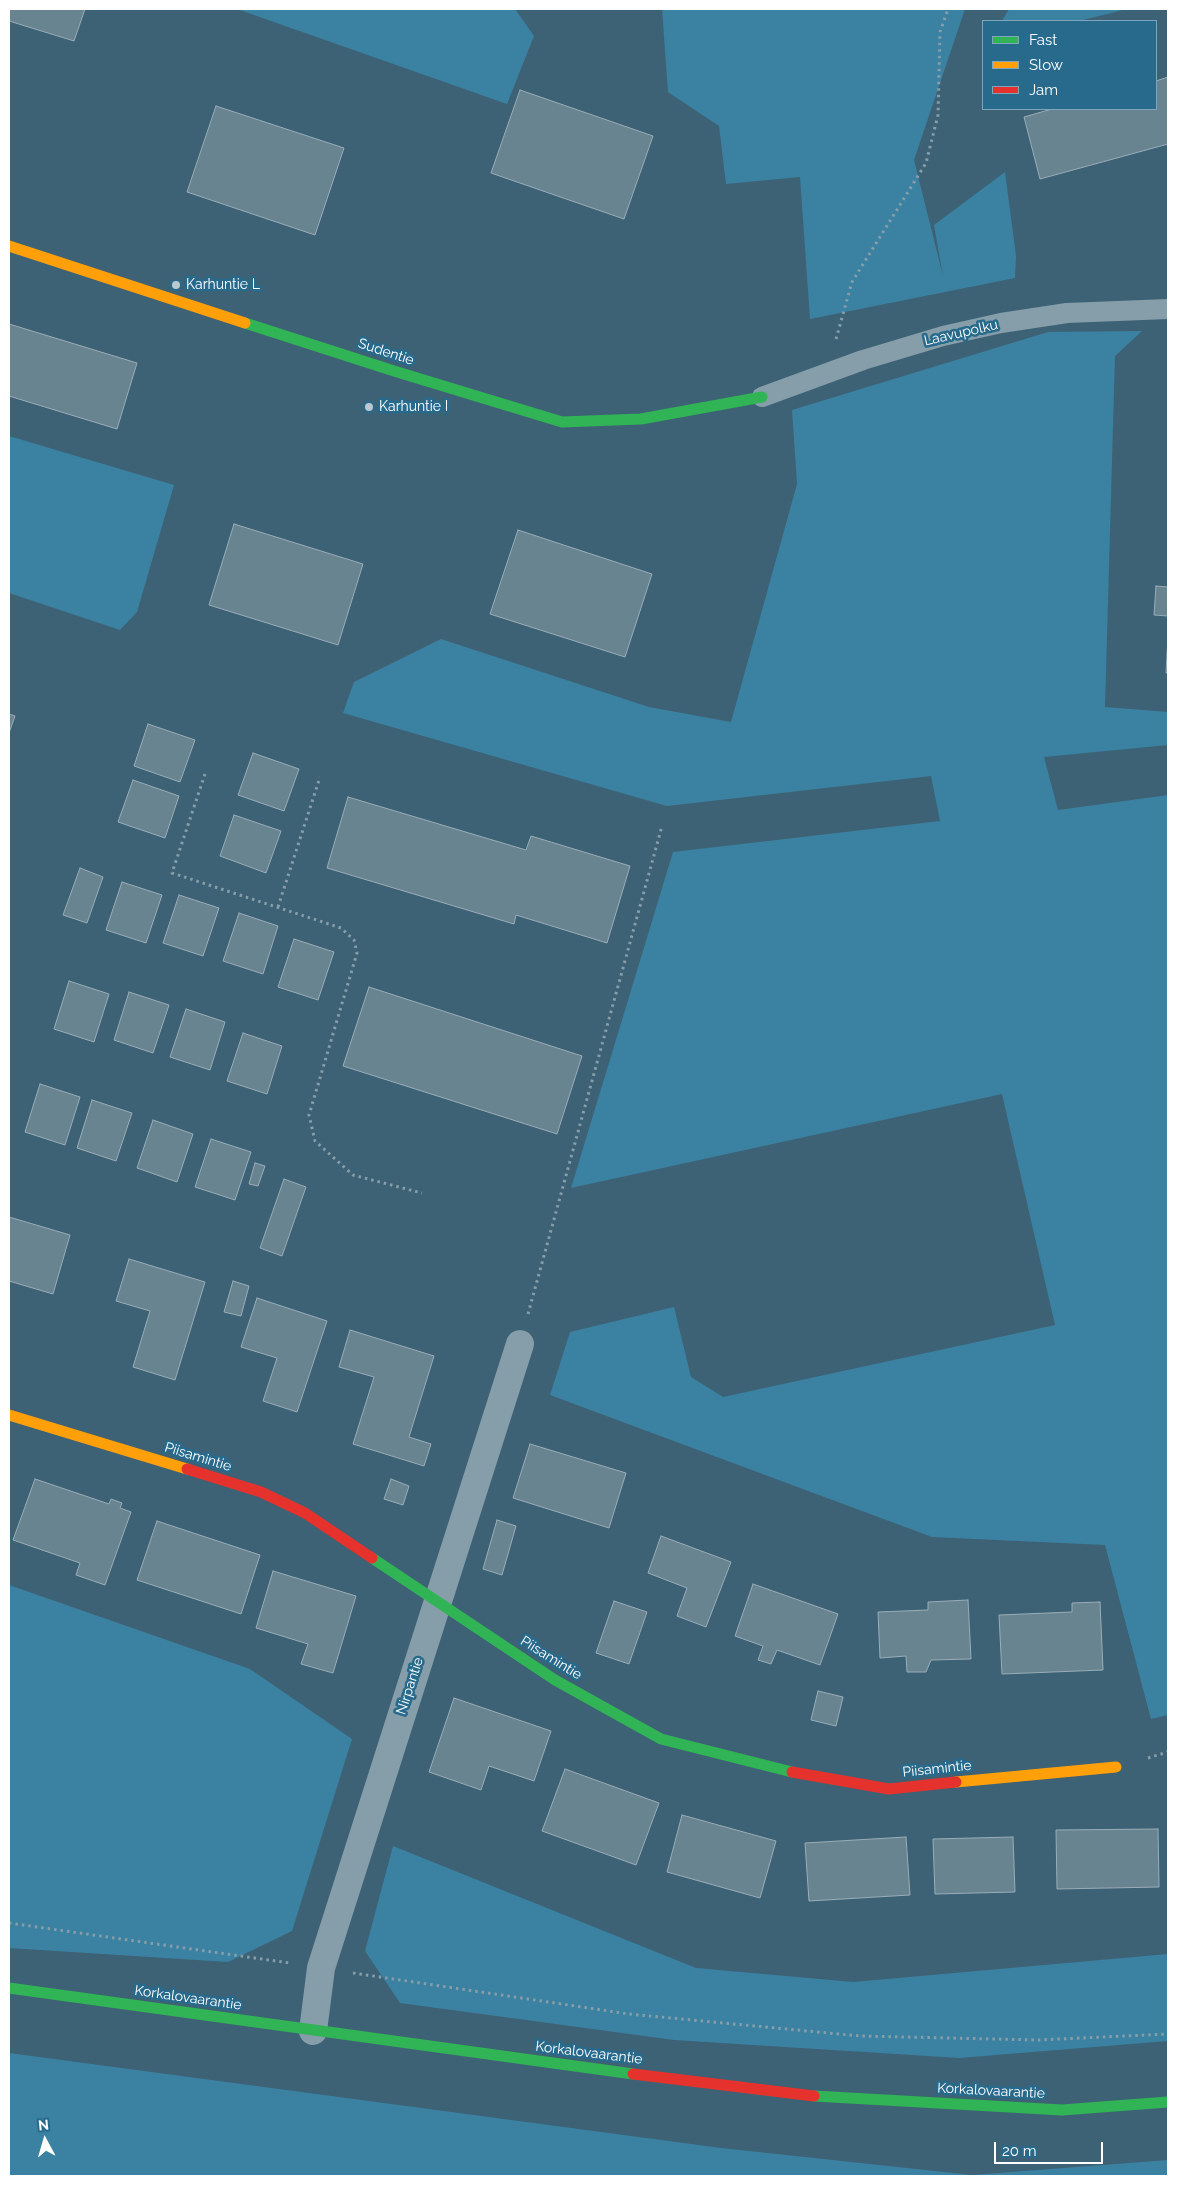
<!DOCTYPE html>
<style>
body{margin:0}
#map{position:relative;width:1177px;height:2185px;overflow:hidden;background:#3e6275;font-family:Raleway,sans-serif}
canvas{display:block}
.frame{position:absolute;inset:0;border:10px solid #fff;pointer-events:none}
.legend{position:absolute;left:982px;top:20px;width:175px;height:90px;box-sizing:border-box;background:#276a8c;border:1px solid #7da6ba;margin:0;padding:6px 9px;list-style:none;font-size:15px;color:#fff}
.legend li{display:flex;align-items:center;gap:10px;height:25px}
.legend b{width:25px;border:1px solid #7da6ba}
.north{position:absolute;left:20px;top:2115px;width:50px;height:50px;-webkit-text-stroke:4px #276a8c;paint-order:stroke;rotate:354deg;font-size:14px;font-weight:700;line-height:20px;text-align:center;color:#fff}
.north::after{content:'';display:block;margin:auto;width:18px;height:22px;background:#fff;clip-path:polygon(50% 0,100% 100%,50% 72%,0 100%)}
.scale{position:absolute;left:994px;top:2142px;width:109px;height:22px;box-sizing:border-box;border:2px solid #fff;border-top:0;padding-left:6px;font-size:15px;line-height:18px;white-space:nowrap;color:#fff;-webkit-text-stroke:4px #276a8c;paint-order:stroke}
</style>
<div id="map">
<canvas width="1177" height="2185"></canvas>
<div class="frame"></div>
<ul class="legend">
<li><b style="height:6px;background:#30b455"></b>Fast</li>
<li><b style="height:6px;background:#ff9f0a"></b>Slow</li>
<li><b style="height:6px;background:#e5322d"></b>Jam</li>
</ul>
<div class="north">N</div>
<div class="scale">20 m</div>
</div>
<script>
const ctx = document.querySelector('canvas').getContext('2d');
ctx.lineJoin = 'round';
function fill(path, color) { ctx.fillStyle = color; ctx.fill(path, 'evenodd'); }
const poly = rows => new Path2D(rows.map(r => 'M' + r).join(''));
function trace(path, color, width, dash) { ctx.strokeStyle = color; ctx.lineWidth = width; ctx.lineCap = dash ? 'butt' : 'round'; ctx.setLineDash(dash || []); ctx.stroke(path); }
function write(font, color, halo, rows, align = 'center') {
  ctx.font = font + ' Raleway,sans-serif'; ctx.lineWidth = 5; ctx.setLineDash([]); ctx.textBaseline = 'middle'; ctx.strokeStyle = halo; ctx.fillStyle = color; for (const [text, x, y, turn = 0] of rows) {
    ctx.save(); ctx.translate(x, y); ctx.rotate((+turn || 0) * Math.PI / 180); ctx.textAlign = isNaN(turn) ? turn : align; if (halo) ctx.strokeText(text, 0, 0); ctx.fillText(text, 0, 0); ctx.restore();
  }
}
fill(poly([
 [237,9,515,9,534,36,507,104],
 [662,9,965,9,914,160,943,276,934,225,1005,172,1016,256,1015,278,810,319,800,177,726,184,719,126,668,92],
 [1009,9,1127,9,1079,21,1002,21],
 [1142,331,1115,356,1105,707,1168,712,1168,745,1044,757,1058,810,1168,795,1168,1715,1151,1719,1105,1545,932,1537,550,1395,570,1332,674,1307,691,1377,723,1397,1055,1325,1002,1094,571,1188,673,852,940,821,931,776,667,806,343,713,354,682,441,639,649,707,731,722,797,484,792,410,1048,332],
 [9,436,174,485,137,612,120,630,9,593],
 [9,1585,250,1669,352,1739,292,1931,228,1962,9,1948],
 [393,1846,696,1968,853,1982,1168,1954,1168,2041,959,2058,674,2040,400,2003,365,1951],
 [9,2053,721,2148,972,2175,1168,2160,1168,2176,9,2176]
]), '#3b81a1');
const building = poly([
 [9,9,85,9,74,41,9,21,9,9],
 [1168,77,1168,144,1040,179,1024,117,1052,109,1156,109,1156,81,1168,77],
 [520,90,653,136,624,219,491,173,520,90],
 [216,106,344,148,315,235,187,192,216,106],
 [9,324,137,363,117,429,9,396,9,324],
 [234,524,363,564,338,645,209,605,234,524],
 [518,530,652,574,625,657,490,614,518,530],
 [1156,586,1168,587,1168,616,1154,615,1156,586],
 [1168,636,1168,673,1166,673,1168,636],
 [9,714,15,716,9,733,9,714],
 [148,724,195,740,180,782,134,766,148,724],
 [253,753,299,769,284,811,238,795,253,753],
 [133,780,179,796,165,838,118,822,133,780],
 [348,797,526,850,531,836,630,866,607,943,516,915,514,924,327,868,348,797],
 [234,815,281,831,266,873,220,856,234,815],
 [80,868,103,877,87,923,63,915,80,868],
 [122,882,162,895,146,943,106,930,122,882],
 [179,895,219,908,203,956,163,943,179,895],
 [239,913,278,926,263,974,223,961,239,913],
 [294,939,334,952,318,1000,278,987,294,939],
 [69,981,109,994,94,1042,54,1029,69,981],
 [369,987,582,1056,557,1134,343,1066,369,987],
 [129,992,169,1005,153,1053,114,1040,129,992],
 [186,1009,225,1022,210,1070,170,1057,186,1009],
 [243,1033,282,1046,267,1094,227,1081,243,1033],
 [40,1084,80,1097,65,1145,25,1132,40,1084],
 [92,1100,132,1113,116,1161,77,1148,92,1100],
 [153,1120,193,1134,177,1182,137,1168,153,1120],
 [211,1139,251,1152,235,1200,195,1187,211,1139],
 [255,1163,265,1166,258,1186,249,1184,255,1163],
 [284,1179,306,1187,282,1256,260,1248,284,1179],
 [9,1217,70,1235,53,1294,9,1281,9,1217],
 [129,1259,205,1282,175,1380,133,1367,150,1311,116,1301,129,1259],
 [233,1281,249,1286,241,1316,224,1312,233,1281],
 [257,1298,327,1321,297,1412,263,1401,277,1358,241,1347,257,1298],
 [350,1330,434,1356,409,1437,431,1444,424,1466,353,1444,374,1377,339,1367,350,1330],
 [530,1444,626,1473,609,1528,513,1498,530,1444],
 [35,1479,109,1504,111,1499,122,1503,120,1508,131,1512,105,1585,76,1575,80,1563,13,1540,35,1479],
 [391,1479,409,1486,403,1505,384,1499,391,1479],
 [497,1520,516,1526,502,1575,483,1569,497,1520],
 [157,1521,260,1555,241,1614,137,1580,157,1521],
 [661,1536,731,1562,706,1627,677,1616,687,1588,648,1573,661,1536],
 [273,1571,356,1596,333,1673,301,1664,308,1644,256,1628,273,1571],
 [753,1584,838,1614,820,1665,777,1650,771,1664,758,1660,763,1646,735,1636,753,1584],
 [968,1600,971,1659,931,1660,926,1672,907,1672,906,1656,880,1658,878,1612,928,1610,928,1602,968,1600],
 [614,1601,647,1612,629,1664,596,1653,614,1601],
 [1100,1602,1103,1670,1002,1674,999,1615,1072,1612,1072,1603,1100,1602],
 [818,1691,843,1697,836,1726,811,1720,818,1691],
 [454,1698,551,1731,534,1781,489,1766,481,1790,429,1772,454,1698],
 [565,1769,659,1803,636,1865,542,1831,565,1769],
 [682,1815,776,1841,760,1898,667,1872,682,1815],
 [1158,1829,1159,1887,1057,1889,1056,1830,1158,1829],
 [906,1837,910,1895,809,1901,805,1843,906,1837],
 [1013,1837,1015,1892,935,1894,933,1839,1013,1837]
]);
fill(building, '#698491');
trace(building, '#99adb8', 1);
trace(poly([
 [836,339,852,282,926,163,938,115,940,32,948,9],
 [205,774,172,873,341,928,354,940,357,953,309,1115,315,1141,353,1175,422,1193],
 [278,907,320,777],
 [528,1314,662,826],
 [1148,1758,1168,1752],
 [9,1923,290,1963],
 [353,1973,629,2014,860,2036,1038,2040,1168,2034]
]), '#859ea9', 3, [2.5, 4]);
trace(poly([
 [762,397,863,360,943,336,1001,323,1067,313,1168,309]
]), '#859ea9', 20);
trace(poly([
 [313,2031,321,1968,520,1344]
]), '#859ea9', 28);
trace(poly([
 [245,323,394,371,562,422,641,419,762,397],
 [372,1558,555,1680,661,1739,792,1772],
 [9,1988,633,2074],
 [814,2096,1062,2110,1168,2102]
]), '#30b455', 11);
trace(poly([
 [9,246,245,323],
 [9,1415,187,1469],
 [956,1782,1116,1767]
]), '#ff9f0a', 11);
trace(poly([
 [187,1469,261,1492,305,1513,372,1558],
 [792,1772,889,1789,956,1782],
 [633,2074,814,2096]
]), '#e5322d', 11);
for (const [x, y, r, color] of [
 [176,285,5,"#bbc8cf"],
 [369,407,5,"#bbc8cf"]
]) { const dot = new Path2D(); dot.arc(x, y, r, 0, 2 * Math.PI); ctx.fillStyle = color; ctx.fill(dot); trace(dot, '#276a8c', 2); }
write('14px', '#fff', '#276a8c', [
 ["Karhuntie L",186,285],
 ["Karhuntie I",379,407]
], 'left');
write('14px', '#fff', '#276a8c', [
 ["Laavupolku",961,333,-13],
 ["Sudentie",386,352,18],
 ["Piisamintie",198,1457,17],
 ["Piisamintie",551,1658,32],
 ["Nirpantie",410,1686,-72],
 ["Piisamintie",937,1769,-6],
 ["Korkalovaarantie",188,1998,8],
 ["Korkalovaarantie",589,2053,7],
 ["Korkalovaarantie",991,2091,3]
]);
</script>
